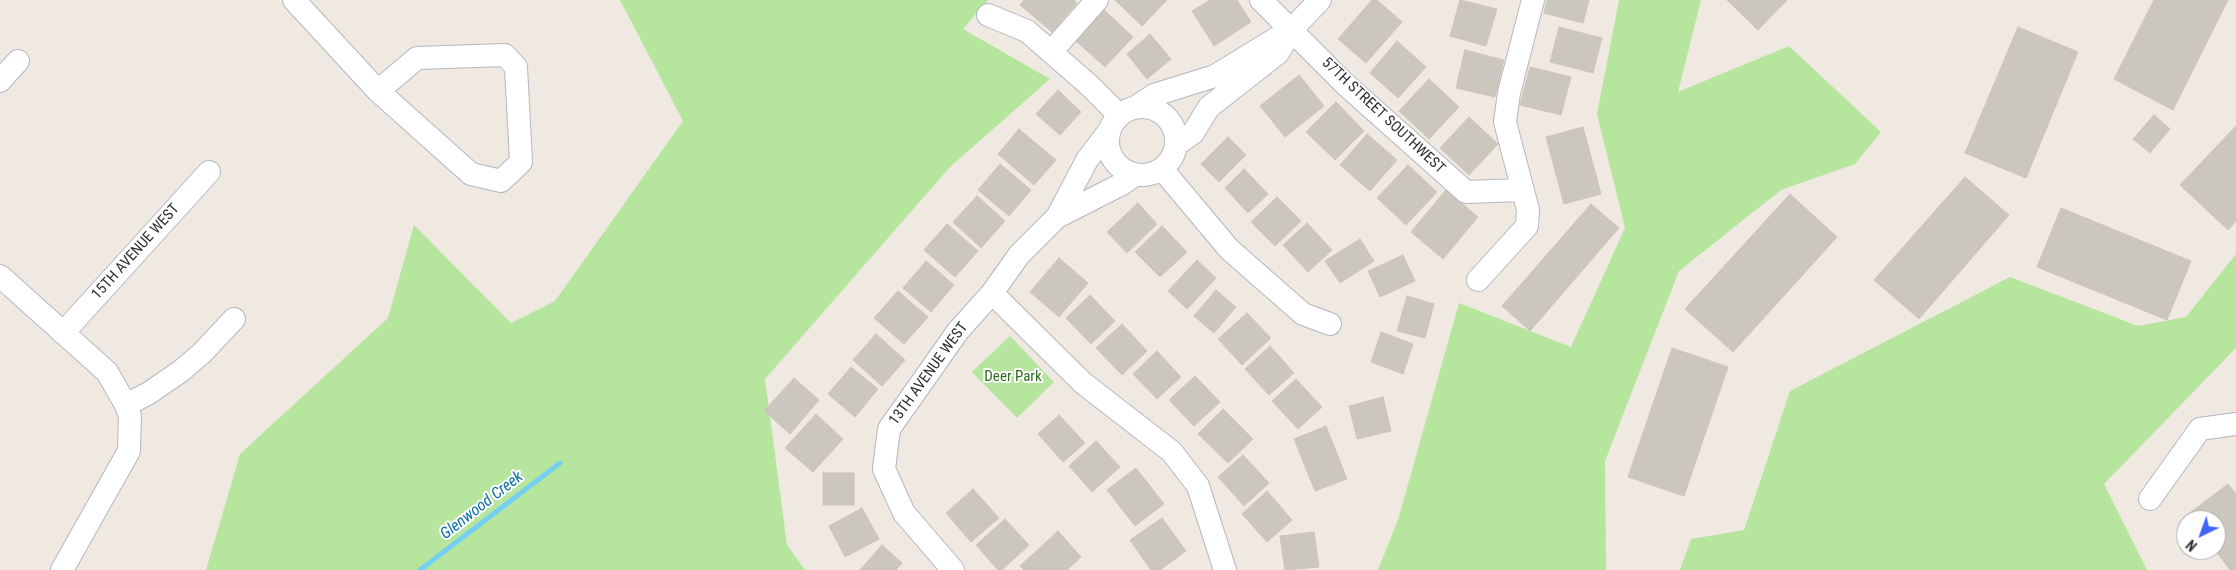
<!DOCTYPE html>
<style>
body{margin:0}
#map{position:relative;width:2236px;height:570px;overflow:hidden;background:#efe9e1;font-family:"Roboto Condensed",sans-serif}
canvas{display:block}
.north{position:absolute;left:2176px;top:510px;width:50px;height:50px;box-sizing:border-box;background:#fff;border:1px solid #ababab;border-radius:50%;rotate:222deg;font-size:14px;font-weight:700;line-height:20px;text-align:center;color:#2e2e2e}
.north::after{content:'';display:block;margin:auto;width:18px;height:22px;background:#4264fb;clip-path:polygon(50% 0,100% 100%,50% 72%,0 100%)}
</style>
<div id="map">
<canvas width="2236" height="570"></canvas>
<div class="north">N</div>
</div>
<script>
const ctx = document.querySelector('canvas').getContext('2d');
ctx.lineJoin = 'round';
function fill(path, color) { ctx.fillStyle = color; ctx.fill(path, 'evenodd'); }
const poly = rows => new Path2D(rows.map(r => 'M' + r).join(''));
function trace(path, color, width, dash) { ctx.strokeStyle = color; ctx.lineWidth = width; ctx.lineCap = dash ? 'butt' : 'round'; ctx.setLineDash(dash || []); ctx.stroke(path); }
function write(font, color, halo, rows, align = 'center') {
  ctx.font = font + ' "Roboto Condensed",sans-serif'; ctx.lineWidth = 4; ctx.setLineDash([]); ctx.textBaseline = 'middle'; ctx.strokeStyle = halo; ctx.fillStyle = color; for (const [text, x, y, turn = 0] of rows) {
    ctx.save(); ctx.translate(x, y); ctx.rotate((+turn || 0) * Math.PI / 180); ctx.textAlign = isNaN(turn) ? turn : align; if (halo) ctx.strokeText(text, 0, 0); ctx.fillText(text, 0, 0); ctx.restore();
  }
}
fill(poly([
 [620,0,988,0,963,29,1050,79,950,167,765,379,787,545,805,570,206,570,240,454,388,318,414,225,511,323,555,301,683,121],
 [1619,0,1701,0,1678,92,1789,46,1881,132,1855,164,1781,190,1679,271,1605,461,1606,570,1378,570,1398,520,1459,303,1571,347,1625,228,1597,114],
 [2236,254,2236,348,2104,484,2147,570,1680,570,1691,539,1744,530,1790,391,2010,277,2138,326,2186,317],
 [1010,336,1054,382,1017,418,972,372]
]), '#b6e59e');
trace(poly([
 [420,570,560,463]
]), '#75cff0', 5);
const building = poly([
 [1024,0,1074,0,1077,3,1052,32,1020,5,1024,0],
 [1115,0,1167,0,1142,26,1115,0],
 [1210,0,1237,0,1251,22,1214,46,1192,11,1210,0],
 [1372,0,1377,0,1402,22,1366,63,1338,39,1372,0],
 [1460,0,1497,9,1486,46,1450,36,1460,0],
 [1547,0,1589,0,1583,23,1544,13,1547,0],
 [1727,0,1787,0,1758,30,1727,0],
 [2154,0,2228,0,2173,110,2114,79,2154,0],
 [1104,10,1133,37,1105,67,1076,41,1104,10],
 [1559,27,1602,38,1593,73,1550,62,1559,27],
 [2018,27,2078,52,2026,178,1965,153,2018,27],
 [1150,34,1171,59,1147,79,1127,54,1150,34],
 [1397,41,1426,67,1398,98,1370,73,1397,41],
 [1465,50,1504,60,1495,97,1456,88,1465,50],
 [1530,67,1571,77,1561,115,1520,105,1530,67],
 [1299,75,1324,106,1285,137,1260,106,1299,75],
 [1429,79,1459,107,1429,139,1399,111,1429,79],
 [1058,90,1081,112,1060,135,1036,114,1058,90],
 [1336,102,1364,131,1335,160,1306,132,1336,102],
 [2154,115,2170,129,2150,153,2133,139,2154,115],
 [1469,117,1498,144,1469,175,1440,148,1469,117],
 [2236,126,2236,221,2228,230,2180,185,2236,126],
 [1583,127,1601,194,1564,204,1546,137,1583,127],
 [1019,129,1056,160,1034,185,998,154,1019,129],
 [1367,134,1397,160,1370,191,1340,165,1367,134],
 [1228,137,1246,155,1219,182,1201,164,1228,137],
 [1000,164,1031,190,1009,216,978,190,1000,164],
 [1408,165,1437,192,1406,225,1377,198,1408,165],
 [1244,169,1268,194,1248,213,1225,188,1244,169],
 [1965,177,2009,215,1919,319,1874,280,1965,177],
 [1446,190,1478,217,1443,259,1411,232,1446,190],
 [1790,194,1837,237,1733,352,1685,309,1790,194],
 [977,196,1005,221,981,248,953,222,977,196],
 [1277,197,1301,221,1275,246,1251,222,1277,197],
 [1138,203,1157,224,1127,253,1107,232,1138,203],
 [1591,204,1619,228,1530,331,1502,306,1591,204],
 [2061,208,2191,261,2167,320,2037,267,2061,208],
 [1307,223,1332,250,1308,272,1283,245,1307,223],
 [947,224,978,251,955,277,924,250,947,224],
 [1162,226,1187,252,1160,277,1135,252,1162,226],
 [1360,239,1374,261,1340,283,1325,261,1360,239],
 [1403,255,1415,281,1380,297,1368,271,1403,255],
 [1059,258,1088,283,1059,317,1030,292,1059,258],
 [1197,260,1216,278,1187,309,1168,291,1197,260],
 [926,261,954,285,931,312,903,288,926,261],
 [1216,290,1236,307,1214,333,1194,316,1216,290],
 [898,291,928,317,904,344,874,318,898,291],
 [1090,295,1115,321,1091,344,1066,318,1090,295],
 [1407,296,1434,304,1425,338,1397,331,1407,296],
 [1247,313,1271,338,1242,365,1218,339,1247,313],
 [1122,324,1147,351,1122,375,1096,348,1122,324],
 [1381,332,1413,344,1403,374,1371,362,1381,332],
 [876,334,905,360,882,386,853,360,876,334],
 [1270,346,1294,373,1269,395,1245,369,1270,346],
 [1672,348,1728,367,1684,496,1628,477,1672,348],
 [1157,351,1181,377,1157,399,1133,374,1157,351],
 [851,367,878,389,855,417,828,394,851,367],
 [1195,376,1220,402,1194,426,1169,400,1195,376],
 [794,378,819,400,790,434,764,411,794,378],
 [1296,379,1322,407,1298,429,1272,401,1296,379],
 [1383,397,1391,431,1357,439,1349,406,1383,397],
 [1223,409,1253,439,1228,463,1198,434,1223,409],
 [816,414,843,439,813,472,785,448,816,414],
 [1059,415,1085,443,1063,462,1038,434,1059,415],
 [1326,426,1347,479,1315,491,1294,439,1326,426],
 [1096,441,1120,467,1092,492,1069,466,1096,441],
 [1243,455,1269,483,1244,506,1218,477,1243,455],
 [1136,468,1164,504,1135,526,1107,490,1136,468],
 [823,473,854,473,854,505,823,505,823,473],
 [2228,484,2236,494,2236,570,2230,570,2215,550,2216,520,2191,520,2187,515,2228,484],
 [973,489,999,518,971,542,946,513,973,489],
 [1267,491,1292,520,1267,542,1242,514,1267,491],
 [862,508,879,539,845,557,829,526,862,508],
 [1162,518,1186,551,1160,570,1151,570,1130,540,1162,518],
 [1005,519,1029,545,1002,570,998,570,976,545,1005,519],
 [1058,531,1081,557,1067,570,1024,570,1020,566,1058,531],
 [1314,532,1319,567,1285,570,1280,536,1314,532],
 [882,545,902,563,896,570,860,570,882,545]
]);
fill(building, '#cbc7bf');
trace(building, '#cbc5ba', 1);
const minor = poly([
 [294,0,378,91,471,174,501,181,521,162,516,67,505,55,417,58,378,91],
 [1261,0,1346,85,1466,192,1522,190],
 [988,15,1027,31,1090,86,1119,115],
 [1051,52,1097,0],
 [0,81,18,61],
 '1108 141a34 34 0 1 1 68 0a34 34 0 1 1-68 0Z',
 [1136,107,1154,95,1215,76,1292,29,1320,0],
 [1176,145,1193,133,1209,107,1278,53,1284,43],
 [1162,169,1229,249,1303,314,1330,324],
 [1057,217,1087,160,1109,131],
 [0,276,107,372,126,405,130,416,129,451,62,570],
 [1478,280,1527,226,1528,210,1505,122,1509,93,1533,0],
 [992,293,1083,383,1172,452,1198,486,1225,570],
 [63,333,209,172],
 [126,405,149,393,181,371,202,353,234,319],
 [2150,499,2200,429,2236,424],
 [953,570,904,513,884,469,889,429,958,331,992,293,1019,255,1057,217,1122,184,1135,175]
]);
trace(minor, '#b4b7c1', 24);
trace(minor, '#fff', 22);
write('15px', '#2e2e2e', '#fff', [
 ["57TH STREET SOUTHWEST",1383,116,43],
 ["15TH AVENUE WEST",136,252,-48],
 ["13TH AVENUE WEST",929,374,-54]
]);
write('15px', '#2c6e1b', '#fff', [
 ["Deer Park",1013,377]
]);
write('italic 16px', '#0d6fa3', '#fff', [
 ["Glenwood Creek",482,506,-38]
]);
</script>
